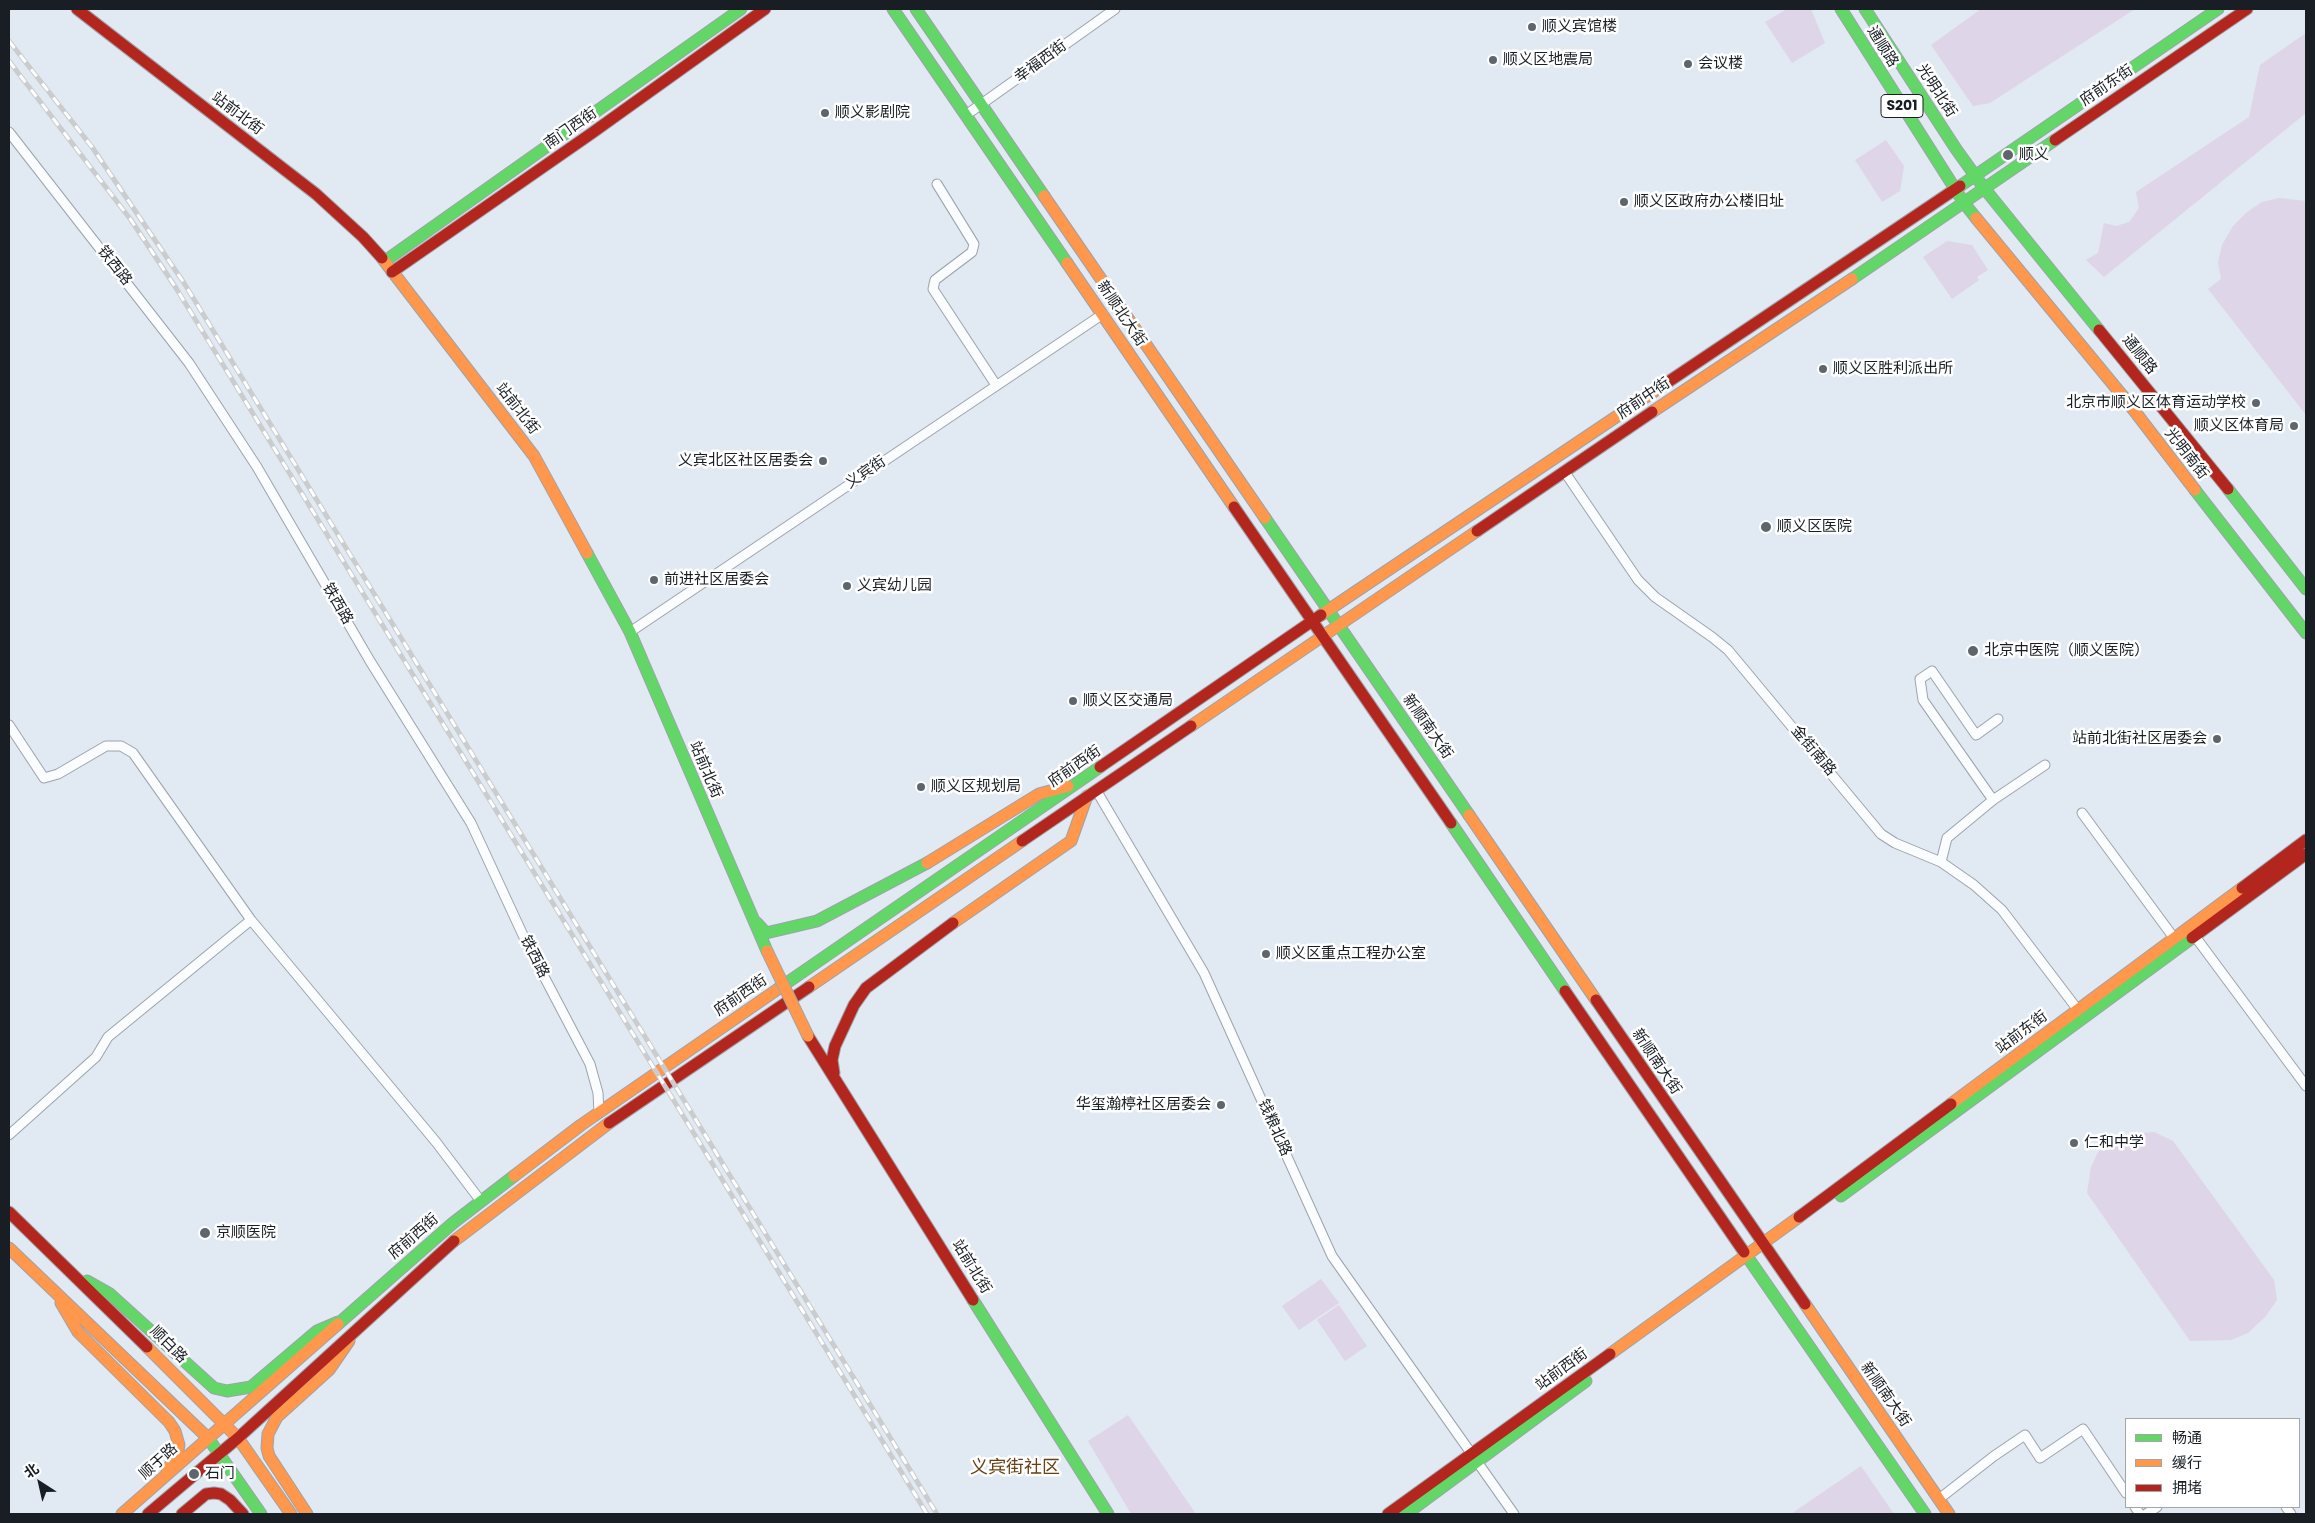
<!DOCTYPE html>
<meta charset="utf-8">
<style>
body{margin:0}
#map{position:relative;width:2315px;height:1523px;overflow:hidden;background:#e1e9f2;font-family:Poppins,"Noto Sans SC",sans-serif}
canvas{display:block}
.frame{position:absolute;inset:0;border:10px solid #181e24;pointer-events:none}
.legend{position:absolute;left:2125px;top:1418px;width:175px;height:90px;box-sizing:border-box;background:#fff;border:1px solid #a3a5a7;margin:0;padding:6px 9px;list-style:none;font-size:15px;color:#181e24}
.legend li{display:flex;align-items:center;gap:10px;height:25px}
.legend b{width:25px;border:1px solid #a3a5a7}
.north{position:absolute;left:15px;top:1458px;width:50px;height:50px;-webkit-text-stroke:4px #fff;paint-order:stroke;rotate:325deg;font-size:14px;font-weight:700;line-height:20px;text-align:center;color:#181e24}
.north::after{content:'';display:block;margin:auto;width:18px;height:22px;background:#181e24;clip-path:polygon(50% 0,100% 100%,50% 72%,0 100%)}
</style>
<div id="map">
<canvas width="2315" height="1523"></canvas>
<div class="frame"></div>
<ul class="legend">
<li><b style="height:6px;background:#63d668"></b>畅通</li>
<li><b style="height:6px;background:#ff974d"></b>缓行</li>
<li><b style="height:6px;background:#b3261e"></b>拥堵</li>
</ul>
<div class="north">北</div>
</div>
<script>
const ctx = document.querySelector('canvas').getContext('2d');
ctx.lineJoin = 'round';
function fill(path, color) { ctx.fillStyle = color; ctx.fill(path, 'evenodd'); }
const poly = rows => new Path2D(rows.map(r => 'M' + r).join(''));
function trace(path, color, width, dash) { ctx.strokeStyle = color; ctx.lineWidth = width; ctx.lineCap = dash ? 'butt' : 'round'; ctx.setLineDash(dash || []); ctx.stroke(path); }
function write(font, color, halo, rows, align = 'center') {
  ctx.font = font + ' Poppins,"Noto Sans SC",sans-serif'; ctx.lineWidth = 5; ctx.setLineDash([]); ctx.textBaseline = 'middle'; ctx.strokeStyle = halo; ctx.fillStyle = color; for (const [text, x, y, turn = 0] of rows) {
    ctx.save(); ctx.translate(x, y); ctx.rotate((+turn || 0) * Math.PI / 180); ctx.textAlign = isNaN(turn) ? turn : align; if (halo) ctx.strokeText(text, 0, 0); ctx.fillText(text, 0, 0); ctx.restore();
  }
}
fill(poly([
 [1787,9,1811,9,1825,43,1792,63,1765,22],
 [1981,9,2135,9,1990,103,1973,106,1931,45],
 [2306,33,2306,113,2104,277,2086,260,2098,253,2104,223,2116,226,2129,222,2139,208,2136,192,2249,117,2260,65],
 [1886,140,1904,166,1900,191,1882,202,1855,160],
 [2279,198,2306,201,2306,415,2208,289,2221,279,2218,262,2222,245,2233,226,2247,212,2262,202],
 [1947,241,1972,245,1988,270,1977,277,1979,280,1952,299,1923,257],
 [2154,1132,2173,1141,2274,1280,2277,1300,2265,1317,2248,1333,2231,1340,2190,1341,2087,1193,2091,1167,2098,1152,2117,1138,2131,1134],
 [1321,1279,1339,1303,1299,1330,1282,1306],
 [1339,1305,1367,1346,1345,1361,1317,1320],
 [1128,1415,1196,1514,1131,1514,1088,1441],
 [1861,1466,1894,1514,1791,1514]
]), '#ded5e8');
const street = poly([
 [966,115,1115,9],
 [9,132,189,363,257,467,370,661,471,823,528,946,590,1064,598,1093,599,1113],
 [937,184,974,244,972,252,935,280,933,289,996,385],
 [1564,471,1638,580,1655,597,1712,637,1728,650,1881,834,1895,843,1941,862,1974,885,2002,910,2078,1010],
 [630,632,1103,314],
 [9,725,44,778,58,774,106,746,121,746,133,753,251,920],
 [1096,790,1204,973,1332,1256,1514,1514],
 [1993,800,1923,700,1920,679,1932,671,1976,735,1998,719],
 [2082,813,2174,938],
 [1941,862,1947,838,1993,800,2045,765],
 [2191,931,2306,1086],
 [9,1135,96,1057,108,1037,251,920,436,1142,480,1200],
 [1939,1499,1994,1456,2025,1435,2040,1458,2083,1429,2126,1493],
 [2135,1507,2140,1514],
 [2286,1507,2291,1514],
 [2146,1514,2157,1507]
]);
const fast = poly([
 [893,9,1067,263],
 [916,9,1044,196],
 [1841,9,1964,203,1976,218],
 [1865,9,1956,149,1984,188,2099,330],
 [1960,186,2218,9],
 [385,261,741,9],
 [1852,279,2055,140],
 [2228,489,2306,589],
 [2195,490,2306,633],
 [1265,518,1469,815],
 [587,553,630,632,767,951],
 [1451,823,1565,991],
 [757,923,766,933,817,921,927,863],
 [778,989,1100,767],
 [1841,1196,2192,938],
 [1744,1252,1925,1514],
 [87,1281,110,1294,214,1388,227,1391,251,1387,317,1331,338,1322],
 [973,1300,1108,1514],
 [338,1324,453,1223,514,1176],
 [208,1438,261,1514],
 [1406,1514,1586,1381]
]);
const slow = poly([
 [1044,196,1265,518],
 [1976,218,2126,400,2195,490],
 [382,258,534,456,587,553],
 [1067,263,1234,507],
 [1652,412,1852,279],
 [1321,615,1665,384],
 [1191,726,1477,531],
 [1469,815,1596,1000],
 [927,863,1039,794,1068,786],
 [953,923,1071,841,1087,796],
 [809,987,1022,841],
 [1951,1104,2242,888],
 [514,1176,581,1125,778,989],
 [454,1241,609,1123],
 [9,1248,208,1438],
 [61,1303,78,1332,169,1422,175,1431,179,1445,177,1455,167,1470],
 [1805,1304,1949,1514],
 [147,1347,238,1438,291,1514],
 [1610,1354,1799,1217],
 [122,1514,338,1324],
 [307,1514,269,1456,267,1448,268,1434,277,1417,329,1370,349,1341]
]);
const jam = poly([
 [77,9,316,194,363,237,382,258],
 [2055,140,2247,9],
 [392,272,592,133,765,9],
 [2099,330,2228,489],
 [1665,384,1960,186],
 [1234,507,1451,823],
 [1477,531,1652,412],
 [1100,767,1321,615],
 [1022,841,1191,726],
 [2242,888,2306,840],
 [2192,938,2306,854],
 [1565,991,1744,1252],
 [1596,1000,1805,1304],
 [808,1036,973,1300],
 [834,1073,832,1060,835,1046,854,1005,866,988,953,923],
 [609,1123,809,987],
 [9,1212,147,1347],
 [1799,1217,1951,1104],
 [148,1514,238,1438,454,1241],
 [182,1514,206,1494,214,1493,221,1494,230,1500,243,1514],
 [1388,1514,1610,1354]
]);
trace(street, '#9da3aa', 11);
trace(fast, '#9da3aa', 13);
trace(slow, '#9da3aa', 13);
trace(jam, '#9da3aa', 13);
trace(street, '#fafcfd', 9);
trace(fast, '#63d668', 11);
trace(slow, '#ff974d', 11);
trace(jam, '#b3261e', 11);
const rail = poly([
 [9,41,92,147,184,283,937,1514],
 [9,61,131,220,176,288,927,1514]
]);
trace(rail, '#caccce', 5);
trace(rail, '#fff', 3, [9]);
const slowBridge = poly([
 [767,951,808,1036]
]);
trace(slowBridge, '#9da3aa', 13, []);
trace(slowBridge, '#ff974d', 11);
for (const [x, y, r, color] of [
 [1532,27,5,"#5e656c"],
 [1493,60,5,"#5e656c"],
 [1688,64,5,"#5e656c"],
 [825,113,5,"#5e656c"],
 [2008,155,6,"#5e656c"],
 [1624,202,5,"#5e656c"],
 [1823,369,5,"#5e656c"],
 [2256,403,5,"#5e656c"],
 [2294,426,5,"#5e656c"],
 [823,461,5,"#5e656c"],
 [1766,527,6,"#5e656c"],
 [654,580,5,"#5e656c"],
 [847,586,5,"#5e656c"],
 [1973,651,6,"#5e656c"],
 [1073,701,5,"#5e656c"],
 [2217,739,5,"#5e656c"],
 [921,787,5,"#5e656c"],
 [1266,954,5,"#5e656c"],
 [1221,1105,5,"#5e656c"],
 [2074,1143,5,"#5e656c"],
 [205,1233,6,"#5e656c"],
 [194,1474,6,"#5e656c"]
]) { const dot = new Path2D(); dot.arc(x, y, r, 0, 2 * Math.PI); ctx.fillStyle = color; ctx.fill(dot); trace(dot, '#fff', 2); }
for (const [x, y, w] of [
 [1902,106,42]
]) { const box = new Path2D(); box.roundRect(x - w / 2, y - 11.5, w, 23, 4); ctx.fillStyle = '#fff'; ctx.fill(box); trace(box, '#181e24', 1); }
write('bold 14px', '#181e24', null, [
 ["S201",1902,106]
]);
write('15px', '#181e24', '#fff', [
 ["顺义宾馆楼",1542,27],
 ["顺义区地震局",1503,60],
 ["会议楼",1698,64],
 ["顺义影剧院",835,113],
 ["顺义",2019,155],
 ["顺义区政府办公楼旧址",1634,202],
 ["顺义区胜利派出所",1833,369],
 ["北京市顺义区体育运动学校",2246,403,"right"],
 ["顺义区体育局",2284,426,"right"],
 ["义宾北区社区居委会",813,461,"right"],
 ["顺义区医院",1777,527],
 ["前进社区居委会",664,580],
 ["义宾幼儿园",857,586],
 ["北京中医院（顺义医院）",1984,651],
 ["顺义区交通局",1083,701],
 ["站前北街社区居委会",2207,739,"right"],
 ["顺义区规划局",931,787],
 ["顺义区重点工程办公室",1276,954],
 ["华玺瀚楟社区居委会",1211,1105,"right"],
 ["仁和中学",2084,1143],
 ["京顺医院",216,1233],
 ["石门",205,1474]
], 'left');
write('15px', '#181e24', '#fff', [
 ["通顺路",1882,47,58],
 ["幸福西街",1041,62,-36],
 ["府前东街",2107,86,-34],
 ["光明北街",1936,91,57],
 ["站前北街",237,114,37],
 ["南门西街",571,129,-35],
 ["铁西路",114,266,52],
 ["新顺北大街",1121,314,56],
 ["通顺路",2139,355,51],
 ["府前中街",1644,399,-34],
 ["站前北街",517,409,52],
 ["光明南街",2186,454,52],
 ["义宾街",866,473,-34],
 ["铁西路",337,604,60],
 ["新顺南大街",1427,727,55],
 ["金街南路",1813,751,50],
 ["府前西街",1075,767,-35],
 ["站前北街",705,770,67],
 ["铁西路",534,957,63],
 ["府前西街",741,996,-34],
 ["站前东街",2022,1033,-37],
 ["新顺南大街",1656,1062,56],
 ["钱粮北路",1274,1128,66],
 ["府前西街",414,1237,-41],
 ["站前北街",971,1267,58],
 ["顺白路",168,1345,45],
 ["站前西街",1562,1370,-36],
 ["新顺南大街",1885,1395,55],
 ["顺于路",159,1462,-42]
]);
write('18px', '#674013', '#fff', [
 ["义宾街社区",1015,1468]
]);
</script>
